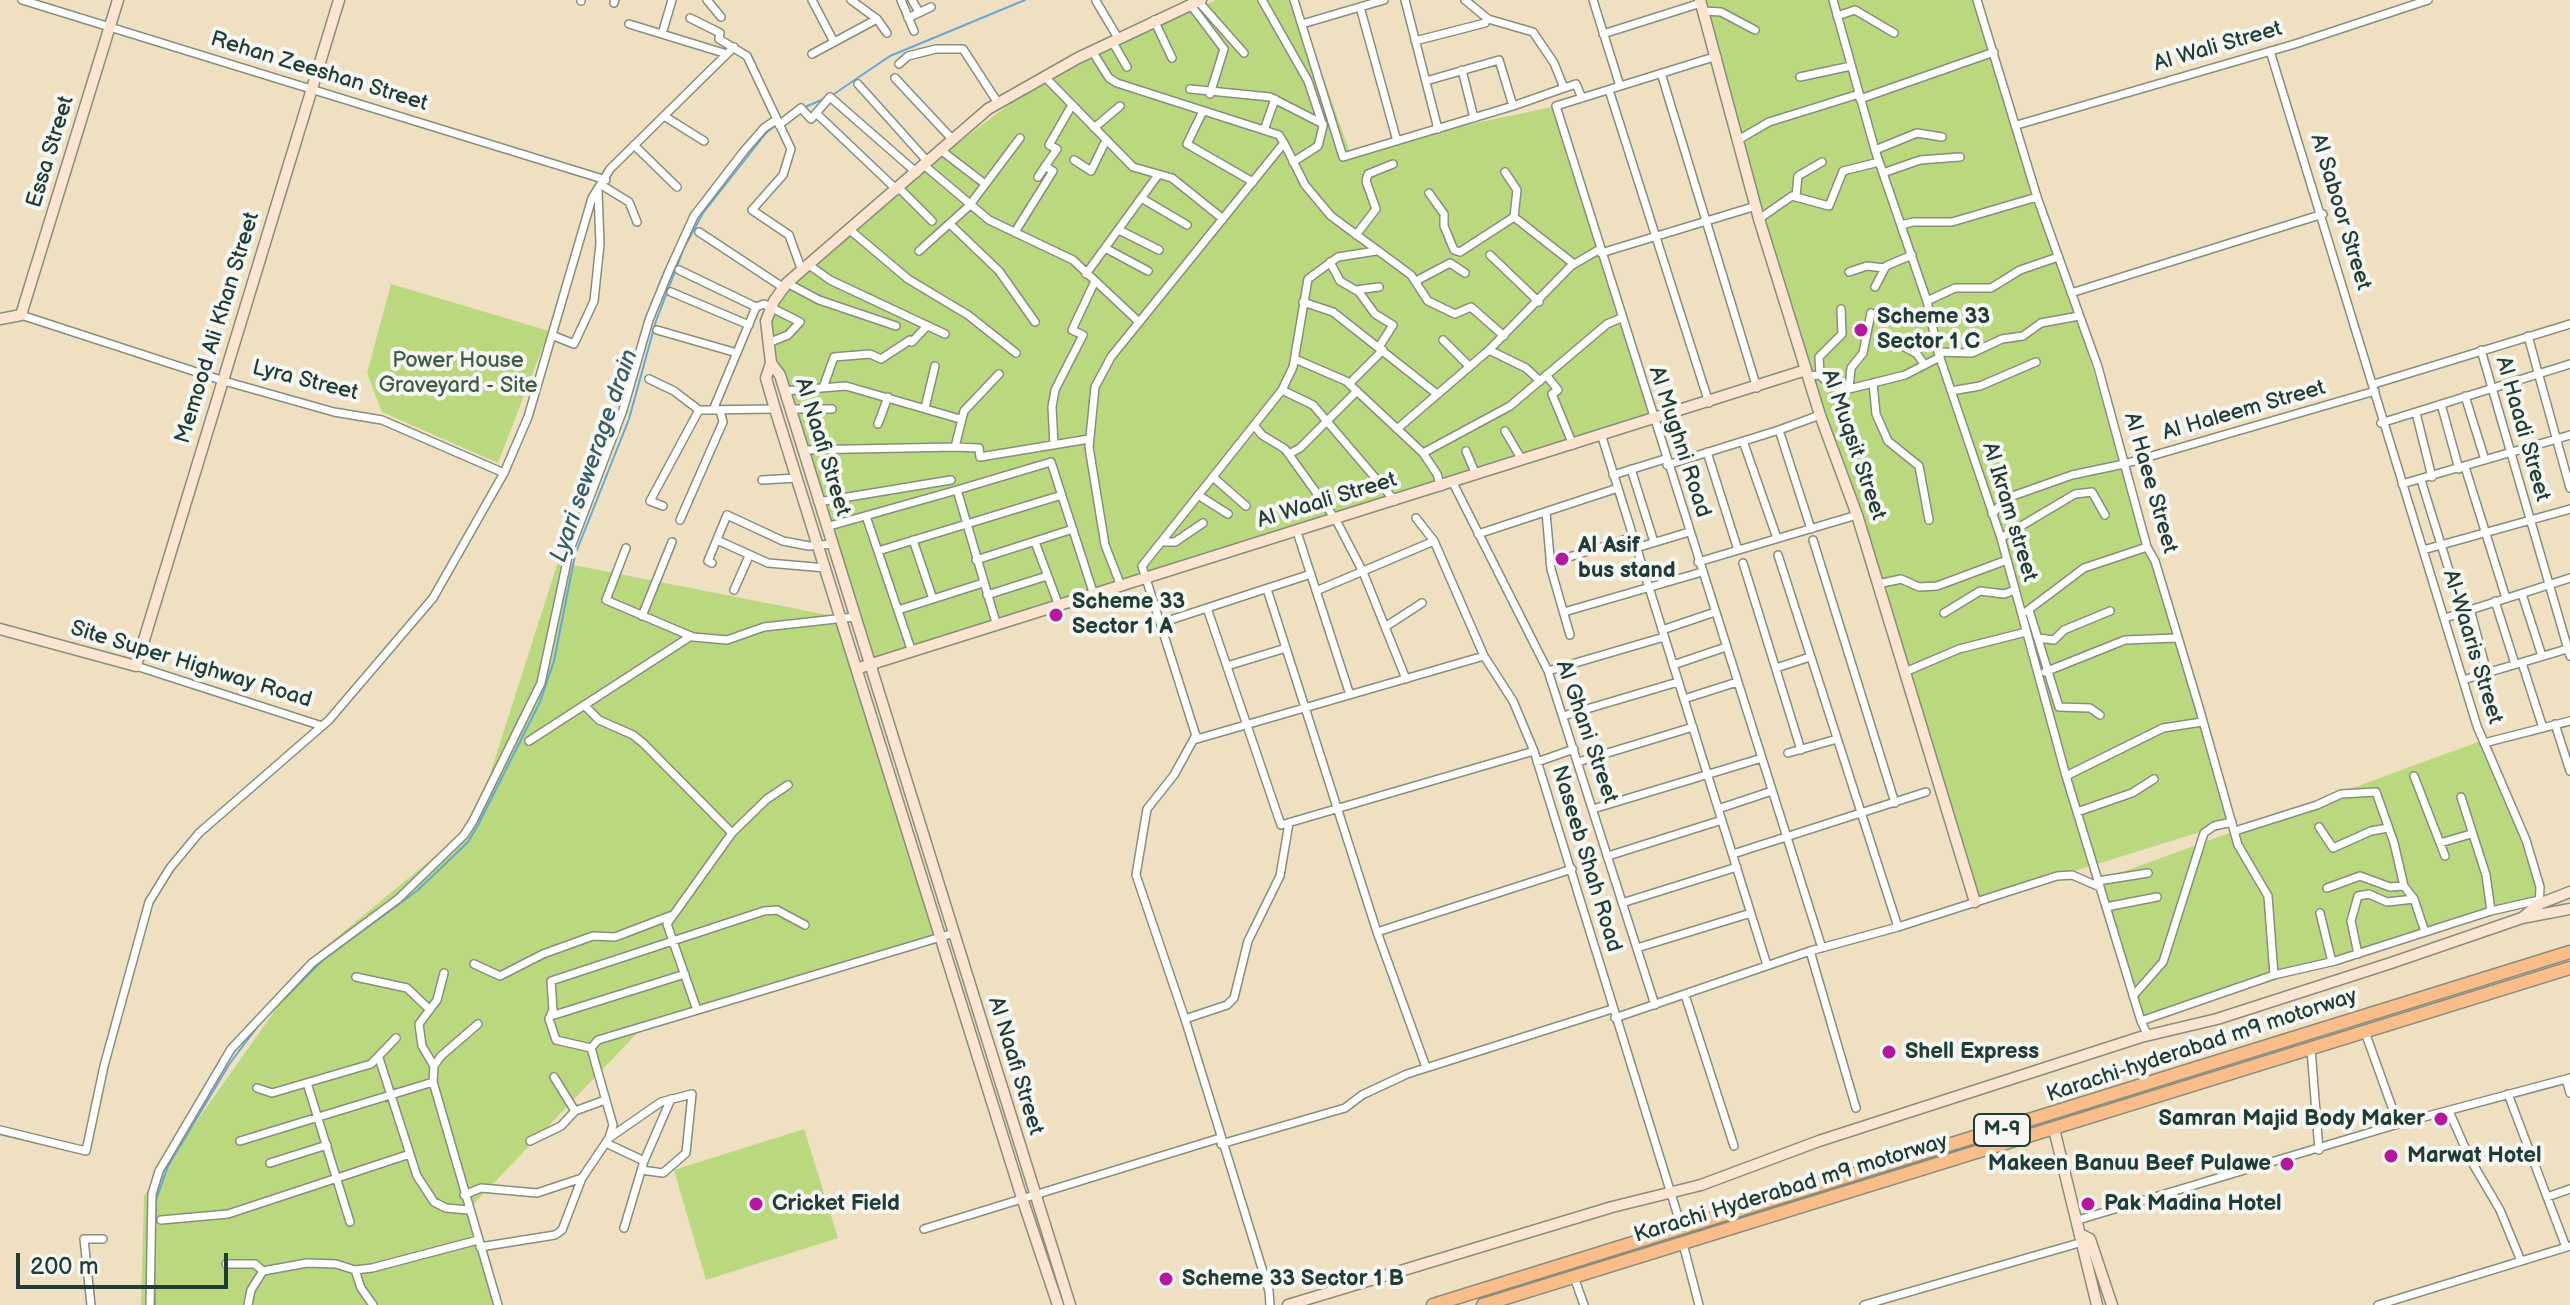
<!DOCTYPE html>
<style>
body{margin:0}
#map{position:relative;width:2570px;height:1305px;overflow:hidden;background:#efe0c2;font-family:"Balsamiq Sans",sans-serif}
canvas{display:block}
.scale{position:absolute;left:16px;top:1253px;width:212px;height:36px;box-sizing:border-box;border:4px solid #1f3d34;border-top:0;padding-left:10px;font-size:24px;line-height:28px;white-space:nowrap;color:#1f3d34;-webkit-text-stroke:6px #f6f6f2;paint-order:stroke}
</style>
<div id="map">
<canvas width="2570" height="1305"></canvas>
<div class="scale">200 m</div>
</div>
<script>
const ctx = document.querySelector('canvas').getContext('2d');
ctx.lineJoin = 'round';
function fill(path, color) { ctx.fillStyle = color; ctx.fill(path, 'evenodd'); }
const poly = rows => new Path2D(rows.map(r => 'M' + r).join(''));
function trace(path, color, width, dash) { ctx.strokeStyle = color; ctx.lineWidth = width; ctx.lineCap = dash ? 'butt' : 'round'; ctx.setLineDash(dash || []); ctx.stroke(path); }
function write(font, color, halo, rows, align = 'center') {
  ctx.font = font + ' "Balsamiq Sans",sans-serif'; ctx.lineWidth = 8; ctx.setLineDash([]); ctx.textBaseline = 'middle'; ctx.strokeStyle = halo; ctx.fillStyle = color; for (const [text, x, y, turn = 0] of rows) {
    ctx.save(); ctx.translate(x, y); ctx.rotate((+turn || 0) * Math.PI / 180); ctx.textAlign = isNaN(turn) ? turn : align; if (halo) ctx.strokeText(text, 0, 0); ctx.fillText(text, 0, 0); ctx.restore();
  }
}
fill(poly([
 [1216,0,1296,0,1349,150,1556,106,1653,421,870,665,768,343,764,304,899,188,1045,77],
 [1697,0,1979,0,2232,822,1975,902],
 [391,284,549,331,498,463,382,412,367,373],
 [558,562,843,618,940,936,644,1026,468,1210,495,1305,141,1305,144,1196,312,958,474,824],
 [2489,738,2539,900,2141,1021,2098,881],
 [804,1129,838,1238,706,1280,674,1170]
]), '#bad87e');
trace(poly([
 [834,94,890,56,1025,0],
 [805,107,824,99],
 [155,1221,156,1200,168,1166,230,1063,261,1022,323,960,418,890,468,842,477,827,540,702,554,661,575,555,629,419,656,321,684,248,703,213,766,133,776,125],
 [154,1267,155,1305]
]), '#66a7da', 2);
const street = poly([
 [22,0,606,180],
 [707,0,721,17],
 [812,0,834,42],
 [851,0,877,19,887,33],
 [901,0,914,31],
 [912,0,919,12],
 [1262,0,1308,81,1323,126,1318,146,1293,162],
 [1294,0,1343,157,1513,106,1564,88],
 [1405,0,1438,129],
 [1465,0,1488,19,1533,32,1554,63,1564,88,1576,84,1582,98],
 [1593,0,1620,86],
 [1833,0,1875,150,1927,301,1938,352,2001,538,2066,776,2141,1021,2148,1036],
 [1977,0,2037,197,2098,367,2147,547,2155,561,2199,707,2238,845,2268,896,2274,975],
 [581,1,581,0],
 [1096,1,1118,38],
 [1198,1,1244,53],
 [614,3,615,0],
 [1190,4,1224,49,1210,94],
 [1360,7,1397,141],
 [1703,11,1721,12,1755,30],
 [1837,16,1855,10,1894,33],
 [690,18,720,33,719,39,747,56,791,149,783,175,752,210,789,235,802,271],
 [908,18,931,7],
 [1154,20,1172,58],
 [629,24,727,54],
 [1302,24,1384,0],
 [662,34,672,0],
 [1603,34,1701,3],
 [1112,41,1127,67],
 [1415,41,1485,23],
 [1092,51,1109,78,1117,83,1279,135,1284,143,1111,357,1095,387,1089,447,1105,545,1121,586],
 [2270,51,2477,726,2526,840,2540,887,2539,907],
 [812,54,877,19],
 [1717,56,1556,106,1822,948],
 [899,64,908,56,936,49,963,49,998,103],
 [1462,70,1474,118],
 [1661,73,1757,388],
 [1045,77,1133,167,1172,178,1223,219],
 [1800,77,1851,66],
 [895,78,953,140],
 [1426,81,1499,60,1513,106],
 [858,84,928,162],
 [1190,89,1270,97,1323,124],
 [1609,90,1709,403],
 [1860,99,1994,52],
 [1203,111,1187,144,1253,182],
 [816,113,897,190],
 [664,116,704,141],
 [779,125,801,108,811,119,830,97,917,173],
 [2017,125,2295,44,2428,0],
 [1094,128,1120,106],
 [1264,130,1275,99],
 [1738,140,1769,122,1859,94],
 [1284,143,1305,185,1331,216,1411,275,1428,301,1455,314,1471,307,1504,336],
 [634,145,677,187],
 [1875,150,1917,133,1942,137],
 [942,151,985,184],
 [1074,160,1091,171,1106,140],
 [925,166,989,220,1073,260,1139,322],
 [1883,173,1920,160,1960,157],
 [1038,177,1057,149,1049,145,1072,105],
 [603,186,629,202,637,222],
 [899,188,932,221],
 [1429,193,1444,214,1444,226,1454,250,1460,252,1514,217,1517,190,1505,172],
 [1796,196,1798,176,1822,162],
 [1143,199,1187,225],
 [1514,217,1574,264],
 [1759,219,1792,196,1829,206,1843,171,1879,162],
 [951,225,999,271,1035,322],
 [1901,225,1913,222,1952,222,2037,197],
 [850,230,908,279,968,315,1016,353],
 [1121,231,1159,250],
 [699,232,784,288],
 [1015,232,1053,171,1045,166],
 [1356,235,1376,209,1366,181,1368,174,1393,164],
 [1107,249,1148,271],
 [919,251,969,206,1020,138],
 [1376,251,1338,257,1308,279,1293,367,1282,390,1142,566,1197,739,1484,656],
 [1601,253,1756,206],
 [1490,255,1539,302],
 [1330,262,1340,281,1359,292,1375,314,1393,325,1379,347],
 [809,265,830,280,945,334],
 [679,270,756,307],
 [1849,272,1867,266,1884,268],
 [1086,274,1158,175],
 [1416,281,1450,263,1465,273],
 [787,283,819,300,896,326],
 [1875,287,1886,266,1912,255],
 [1356,290,1379,287],
 [671,292,749,325],
 [2071,293,2323,214],
 [1927,301,1955,288,1991,288,2020,270,2058,257],
 [1303,302,1333,312,1437,394],
 [21,315,224,381,334,412,382,420,504,473],
 [657,330,737,353],
 [554,336,574,344,594,301,600,244,598,191],
 [2528,336,2570,488],
 [1443,340,1469,366],
 [1894,341,1917,354,1924,364],
 [1489,350,1526,368,1540,381],
 [2481,350,2570,656],
 [1938,352,1972,353,2002,339,2023,336,2041,323,2079,316],
 [1295,359,1346,381,1423,453,1437,474,1441,487],
 [1546,375,1558,390,1552,394,1573,445],
 [1820,375,1819,357,1842,334,1841,309],
 [1809,376,1820,375,1833,388,1849,389,1905,375,1940,357],
 [649,379,674,391,699,410],
 [1873,383,1876,414,1888,441,1919,466,1929,520],
 [1349,384,1383,350],
 [2374,384,2570,324],
 [824,385,834,357,870,354,881,359,910,340,912,342,927,326],
 [1849,389,1851,368,1863,353,1871,313],
 [1282,390,1313,405,1395,501],
 [784,391,846,386,960,419],
 [1951,391,1980,386,2036,362],
 [2465,396,2485,460],
 [2441,404,2459,469],
 [925,408,935,366],
 [790,409,832,409],
 [713,410,756,307,764,304,800,322,788,335,768,343],
 [2416,413,2432,477],
 [2381,423,2570,364],
 [878,424,888,397],
 [1254,425,1262,435,1285,449,1336,520,1363,572,1406,679],
 [1397,429,1489,350,1571,266,1600,249],
 [1779,430,1820,415],
 [1505,431,1522,460],
 [1602,437,1767,965],
 [1743,441,1777,538],
 [1054,445,1052,407,1055,390,1083,335,1072,330,1095,281],
 [955,447,979,448,980,457,1089,439],
 [802,450,955,447,964,411,999,374],
 [1466,451,1476,475],
 [1707,452,1738,550],
 [1423,453,1510,406,1607,324,1621,318],
 [1289,454,1300,448,1357,391],
 [1667,465,1779,430,1811,529],
 [2465,467,2506,598],
 [1631,469,1654,542],
 [1613,475,1665,459],
 [1213,477,1246,506],
 [762,480,797,478],
 [2421,480,2462,612],
 [1453,483,1548,671,1655,1005],
 [2402,484,2570,435],
 [1198,495,1228,514],
 [818,502,951,480],
 [663,506,650,501,699,410,775,409],
 [1546,512,1551,569,1570,635],
 [1992,514,2007,498,2072,475,2124,464,2375,391],
 [866,516,912,652],
 [1416,518,1434,541,1484,656,1513,701,1534,751,1682,1229],
 [680,520,723,422,720,410],
 [826,527,957,490],
 [1297,532,1350,695],
 [1478,534,1618,488],
 [2001,538,2075,494,2092,492,2105,515],
 [717,540,768,563,826,568],
 [1813,540,1895,803],
 [1035,542,1059,606],
 [1161,542,1175,542,1203,523],
 [626,548,606,600,693,637,727,640,764,627,854,617],
 [1636,548,1689,532],
 [2423,550,2570,509],
 [878,551,1062,495],
 [1778,555,1898,927],
 [976,560,1073,529],
 [1698,562,1857,515],
 [712,563,708,561,727,515,783,541,809,546,832,544],
 [1550,563,1633,537],
 [1743,563,1801,750],
 [1878,584,1901,579,1919,587,1937,586,2007,560],
 [1267,589,1377,932,1572,869],
 [734,590,749,556],
 [1316,591,1434,541],
 [2522,594,2542,656],
 [987,595,1047,576],
 [933,599,983,583],
 [2495,601,2515,664],
 [1207,608,1281,825,1534,751],
 [2470,609,2487,673],
 [898,610,933,599,913,540],
 [2029,610,2059,707,2090,708,2100,715],
 [2027,611,2084,568,2147,547],
 [1564,612,1702,572],
 [1944,613,1980,591,2004,594,2015,590],
 [642,616,672,542],
 [2445,618,2570,578],
 [1161,623,1311,574],
 [997,626,957,490,1051,462,1094,595],
 [1385,627,1422,603],
 [1662,630,1715,612],
 [2038,638,2054,640,2064,630,2110,611],
 [2522,663,2543,728],
 [1673,665,1726,647],
 [136,666,322,726],
 [1227,666,1286,648],
 [1776,668,1810,657],
 [1548,671,1664,637],
 [1905,672,1959,649,2026,632],
 [2045,672,2125,640,2176,638],
 [2463,680,2570,648],
 [1684,699,1737,682],
 [584,705,599,720,633,735,643,743,732,833],
 [1563,716,1678,682],
 [2555,724,2570,771],
 [1196,735,1174,775,1147,809,1136,875,1185,1019,1269,1291,1270,1305],
 [529,741,691,636],
 [2484,743,2570,721],
 [1788,753,1837,739],
 [1537,762,1574,749],
 [1578,762,1693,727],
 [2066,776,2163,728,2202,722],
 [2414,776,2445,856],
 [2461,797,2486,875,2491,911],
 [1593,809,1762,758],
 [1718,809,1772,791],
 [2077,812,2132,793,2154,779],
 [2319,827,2333,848,2371,831,2388,828],
 [2235,831,2317,805,2341,794,2376,792,2394,843,2404,886,2414,899,2425,932],
 [2440,843,2471,834],
 [1733,854,1926,792],
 [1608,856,1722,820],
 [2098,881,2148,873],
 [2327,888,2360,876,2390,887,2404,886],
 [1622,903,1737,867],
 [2106,907,2157,897],
 [2320,913,2332,962],
 [1377,932,1426,1067],
 [1637,948,1751,913],
 [1810,951,1856,1108],
 [2358,954,2351,921,2358,896,2369,894,2387,902,2414,899],
 [474,964,500,976,543,954,593,936,615,937,670,916],
 [356,977,407,988,429,1009],
 [1685,995,1734,1146],
 [2133,996,2163,962,2204,833,2214,826,2232,822],
 [697,1010,667,924,732,833,767,799,788,785],
 [551,1016,685,974],
 [1615,1018,1810,951,1898,927,2057,876,2072,875,2100,887],
 [1185,1019,1227,1005,1234,998,1248,941,1280,876,1289,823],
 [2141,1021,2274,975,2335,961,2491,911,2539,900],
 [478,1024,441,1056,434,1066,433,1082,498,1305],
 [2365,1032,2398,1124],
 [591,1048,598,1040,954,933],
 [591,1048,556,1040,549,1019,553,1010,551,981,764,911,777,910,805,925],
 [2311,1049,2319,1150],
 [379,1058,417,1176,434,1202,446,1208,468,1210],
 [434,1066,422,1046,419,1024,437,1000,444,973],
 [554,1077,575,1111],
 [2566,1079,2570,1093],
 [307,1083,350,1222],
 [257,1088,272,1093,371,1064,396,1038],
 [2508,1094,2566,1247],
 [2449,1111,2470,1159,2500,1210,2521,1261],
 [0,1130,86,1151,104,1066,149,902,170,868,199,833,329,720,433,598,504,473,528,417,592,198,610,169,734,47],
 [609,1138,661,1102,692,1094,686,1153,663,1173,641,1170],
 [240,1141,433,1082],
 [530,1141,561,1126,575,1111,605,1100],
 [606,1143,644,1161],
 [1221,1144,1345,1108,1362,1095,1407,1074,1612,1009],
 [270,1163,327,1145],
 [464,1195,481,1188,537,1193,582,1178,609,1138,613,1125,591,1048],
 [2547,1197,2570,1189],
 [161,1220,228,1214,410,1154],
 [2078,1220,2398,1124,2570,1078],
 [624,1228,644,1161,671,1099],
 [924,1229,1220,1138],
 [1683,1244,1699,1305],
 [480,1247,555,1235,562,1230,582,1178],
 [226,1264,255,1264,263,1271],
 [355,1270,361,1288,373,1305],
 [1574,1277,1584,1305],
 [91,1305,84,1239,103,1239],
 [150,1305,152,1194,159,1171,231,1049,312,963,398,899,464,835,473,821,541,683,569,552,623,410,649,320,669,271,694,216,744,151,764,128,776,120],
 [248,1305,251,1290,263,1271,307,1263,336,1264,355,1270,372,1268,478,1240],
 [1864,1305,2079,1243],
 [2378,1305,2570,1246]
]);
const secondary = poly([
 [1700,0,1759,219,1820,415,1857,515,1975,902],
 [0,319,21,315,118,0],
 [771,363,780,375,1070,1305],
 [0,629,136,666,339,0],
 [859,668,1806,370],
 [2522,918,2570,909],
 [2054,1129,2097,1305],
 [2082,1235,2090,1239,2112,1305],
 [1058,1305,1022,1198,775,409,766,378,771,363,766,321,774,301,787,283,988,109,1078,58,1201,0],
 [1288,1305,1612,1207,1701,1185,1819,1141,2141,1037,2217,1019,2391,963,2522,918,2539,904,2570,892]
]);
const highway = poly([
 [1433,1305,2570,952],
 [1483,1305,2570,968]
]);
trace(street, '#878e7b', 10);
trace(secondary, '#878e7b', 13);
trace(highway, '#878e7b', 15);
trace(street, '#fff', 7);
trace(secondary, '#fce5d0', 10);
trace(highway, '#f8bd89', 12);
for (const [x, y, r, color] of [
 [1861,330,8,"#b5179e"],
 [1562,559,8,"#b5179e"],
 [1056,615,8,"#b5179e"],
 [1889,1052,8,"#b5179e"],
 [2441,1119,8,"#b5179e"],
 [2391,1156,8,"#b5179e"],
 [2287,1164,8,"#b5179e"],
 [756,1204,8,"#b5179e"],
 [2088,1204,8,"#b5179e"],
 [1166,1279,8,"#b5179e"]
]) { const dot = new Path2D(); dot.arc(x, y, r, 0, 2 * Math.PI); ctx.fillStyle = color; ctx.fill(dot); trace(dot, '#f6f6f2', 3); }
for (const [x, y, w] of [
 [2002,1130,56]
]) { const box = new Path2D(); box.roundRect(x - w / 2, y - 16, w, 32, 6); ctx.fillStyle = '#f6f6f2'; ctx.fill(box); trace(box, '#1f3d34', 2); }
write('bold 20px', '#1f3d34', null, [
 ["M-9",2002,1130]
]);
write('22px', '#1f3d34', '#f6f6f2', [
 ["Al Wali Street",2218,47,-16],
 ["Rehan Zeeshan Street",319,72,17],
 ["Essa Street",51,152,-73],
 ["Al Saboor Street",2340,212,73],
 ["Memood Ali Khan Street",218,328,-73],
 ["Lyra Street",305,381,14],
 ["Al Haleem Street",2244,411,-16],
 ["Al Haadi Street",2522,429,74],
 ["Al Mughni Road",1679,442,72],
 ["Al Muqsit Street",1853,445,71],
 ["Al Naafi Street",822,447,73],
 ["Al Haee Street",2150,483,74],
 ["Al Waali Street",1327,501,-17],
 ["Al Ikram street",2009,512,73],
 ["Al-Waaris Street",2472,647,73],
 ["Site Super Highway Road",191,665,17],
 ["Al Ghani Street",1586,732,71],
 ["Naseeb Shah Road",1586,859,73],
 ["Karachi-hyderabad m9 motorway",2202,1046,-18],
 ["Al Naafi Street",1015,1066,73],
 ["Karachi Hyderabad m9 motorway",1791,1189,-17]
]);
write('bold 22px', '#1f3d34', '#f6f6f2', [
 ["Scheme 33",1877,317],
 ["Sector 1 C",1877,342],
 ["Al Asif",1578,546],
 ["bus stand",1578,571],
 ["Scheme 33",1072,602],
 ["Sector 1 A",1072,627],
 ["Shell Express",1905,1052],
 ["Samran Majid Body Maker",2425,1119,"right"],
 ["Marwat Hotel",2407,1156],
 ["Makeen Banuu Beef Pulawe",2271,1164,"right"],
 ["Cricket Field",772,1204],
 ["Pak Madina Hotel",2104,1204],
 ["Scheme 33 Sector 1 B",1182,1279]
], 'left');
write('22px', '#3e5c43', '#f6f6f2', [
 ["Power House",458,361],
 ["Graveyard - Site",458,386]
]);
write('italic 24px', '#345d66', '#f6f6f2', [
 ["Lyari sewerage drain",595,456,-71]
]);
</script>
